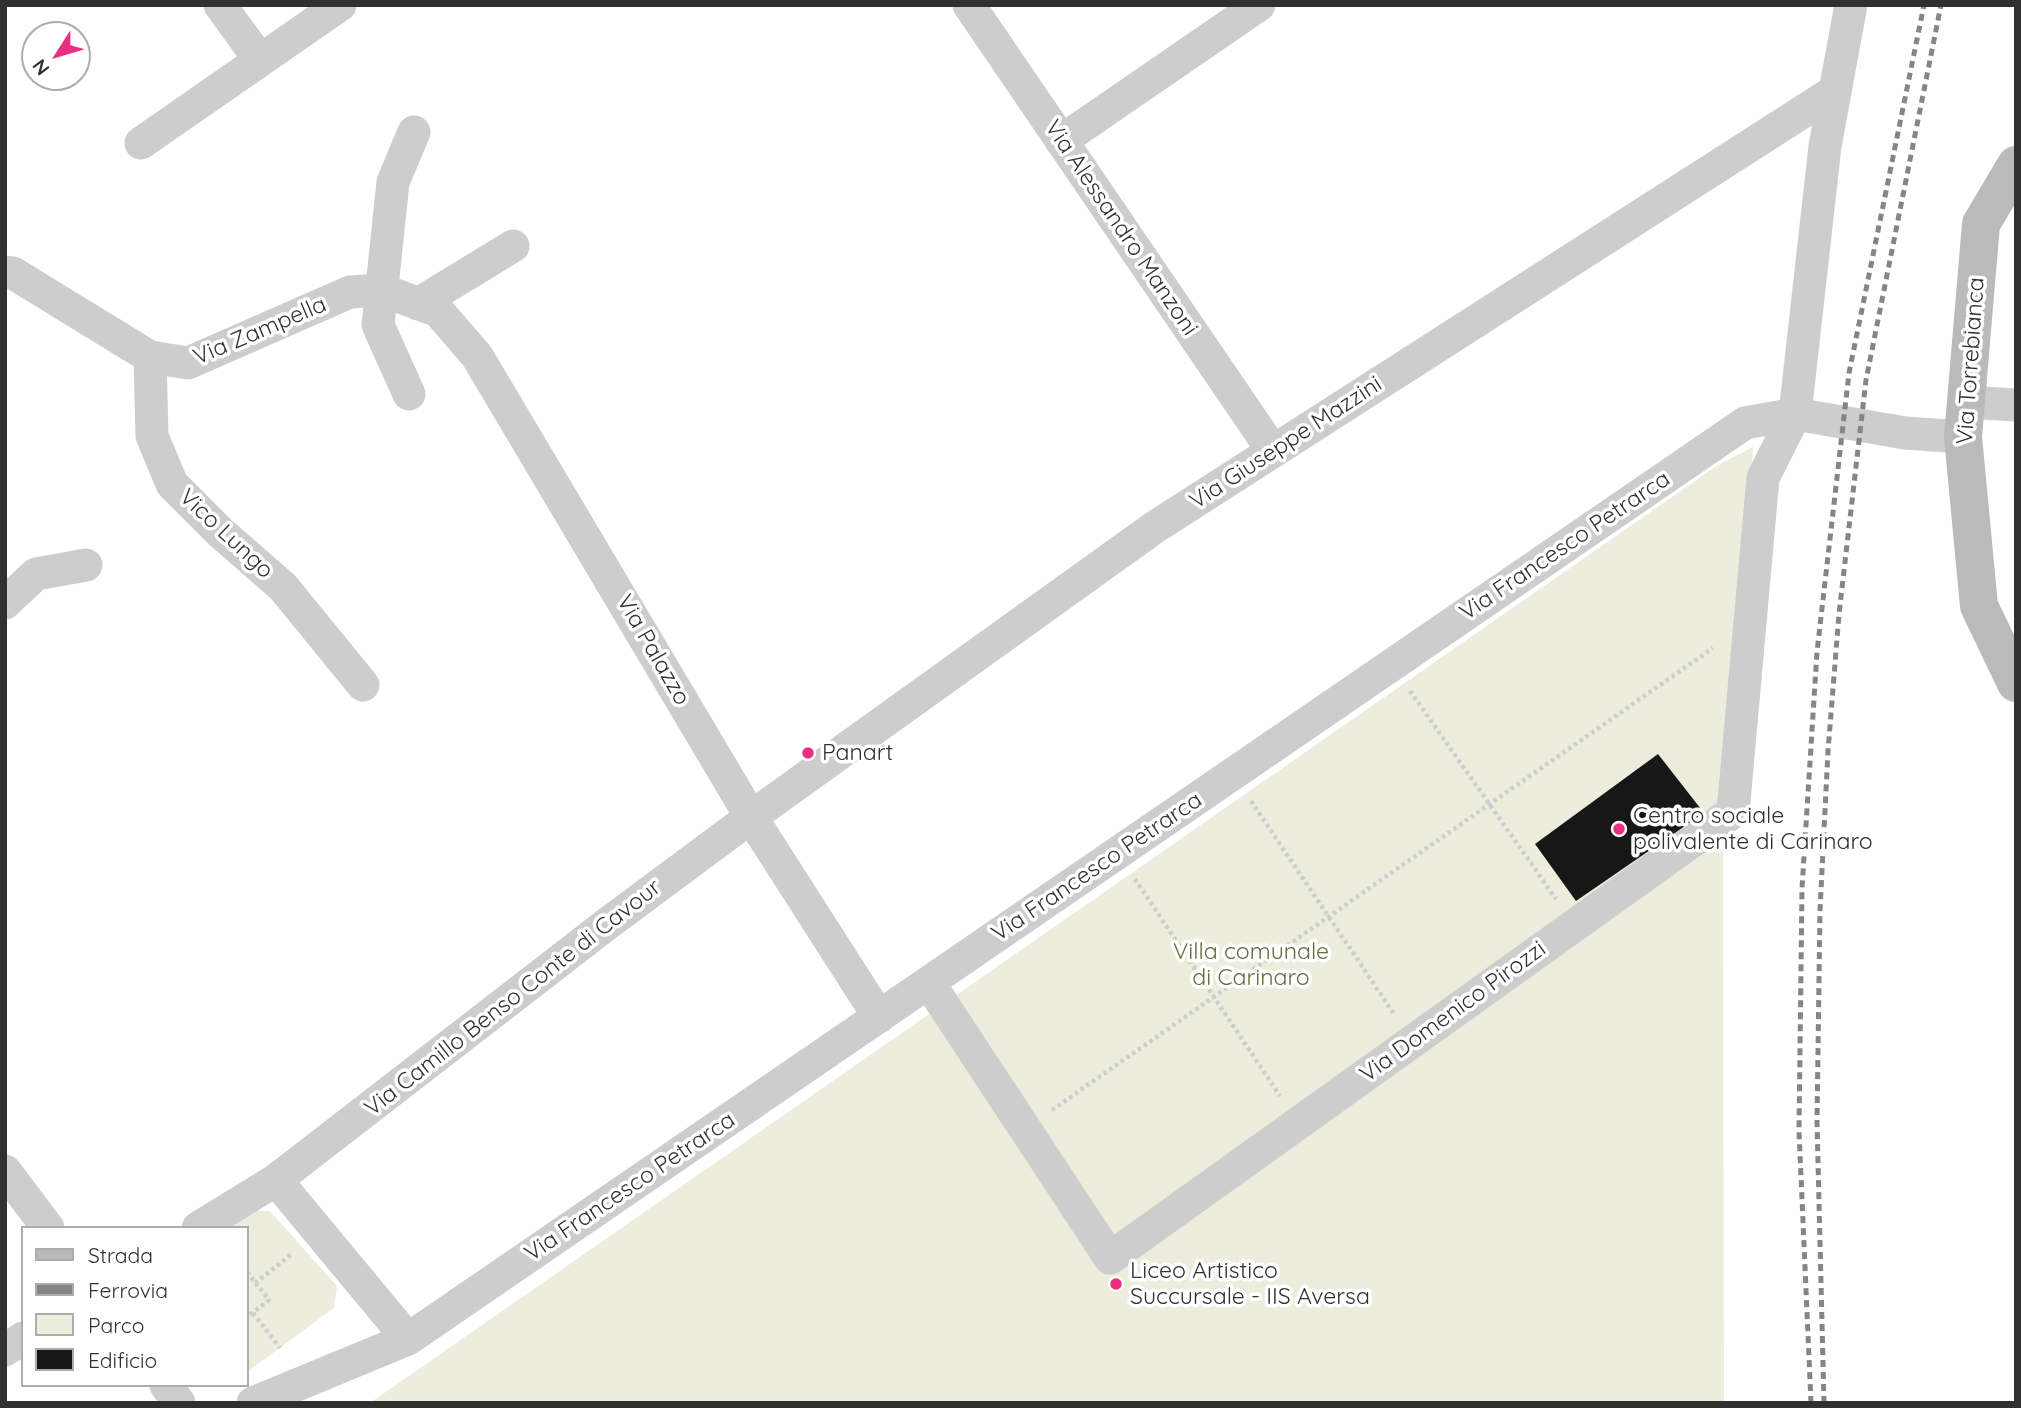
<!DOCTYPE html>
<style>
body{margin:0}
#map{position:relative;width:2021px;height:1408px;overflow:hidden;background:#fff;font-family:Quicksand,sans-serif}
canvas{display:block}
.frame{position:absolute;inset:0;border:7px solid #303030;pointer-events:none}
.legend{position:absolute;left:21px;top:1226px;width:228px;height:161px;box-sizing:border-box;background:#fff;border:2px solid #acacac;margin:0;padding:9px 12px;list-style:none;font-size:21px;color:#303030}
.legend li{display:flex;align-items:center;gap:14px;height:35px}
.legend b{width:35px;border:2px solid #acacac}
.north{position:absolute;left:21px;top:21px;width:70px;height:70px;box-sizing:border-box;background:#fff;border:2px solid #acacac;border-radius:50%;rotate:233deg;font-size:19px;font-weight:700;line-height:28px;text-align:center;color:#303030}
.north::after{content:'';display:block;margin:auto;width:24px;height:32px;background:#ea2e82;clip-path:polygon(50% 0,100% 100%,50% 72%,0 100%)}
</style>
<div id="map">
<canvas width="2021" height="1408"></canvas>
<div class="frame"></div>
<ul class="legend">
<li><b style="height:9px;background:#bababa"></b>Strada</li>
<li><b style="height:9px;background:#858585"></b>Ferrovia</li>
<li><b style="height:19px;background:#eceddd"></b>Parco</li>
<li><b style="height:19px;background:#171717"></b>Edificio</li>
</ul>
<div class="north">N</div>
</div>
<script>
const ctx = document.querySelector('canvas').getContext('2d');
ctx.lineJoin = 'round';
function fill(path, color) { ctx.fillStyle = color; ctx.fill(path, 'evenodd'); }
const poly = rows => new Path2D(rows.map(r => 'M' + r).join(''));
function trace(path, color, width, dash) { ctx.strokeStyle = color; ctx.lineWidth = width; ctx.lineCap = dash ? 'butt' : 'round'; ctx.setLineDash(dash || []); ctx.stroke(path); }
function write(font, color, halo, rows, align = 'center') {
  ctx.font = font + ' Quicksand,sans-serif'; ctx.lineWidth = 7; ctx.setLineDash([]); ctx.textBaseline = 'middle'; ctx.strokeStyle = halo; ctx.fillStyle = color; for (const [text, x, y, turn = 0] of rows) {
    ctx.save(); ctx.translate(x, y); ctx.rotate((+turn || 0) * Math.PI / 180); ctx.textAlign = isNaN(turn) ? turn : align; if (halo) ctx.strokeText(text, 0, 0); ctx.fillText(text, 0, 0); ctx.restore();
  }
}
fill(poly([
 [1753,447,1723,859,1724,1403,370,1403,1718,465],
 [252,1210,270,1211,337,1286,334,1308,247,1372,247,1228,228,1228]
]), '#eceddd');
fill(poly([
 [1658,754,1704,813,1576,901,1535,844]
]), '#171717');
trace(poly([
 [1410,691,1556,899],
 [1251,801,1394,1014],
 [1135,879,1280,1096],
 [1052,1110,1713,648],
 [247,1272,269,1300,247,1317],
 [255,1283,293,1253],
 [253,1313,280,1348]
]), '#cdcdcd', 4.5, [3.5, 3.5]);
trace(poly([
 [220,5,260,60],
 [969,5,1273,451],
 [1061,141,1259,5],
 [141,143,340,5],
 [5,272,13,273,150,357,188,363,350,292,382,290,438,311,477,356,751,817,879,1017],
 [418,304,513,246],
 [150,357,152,436,172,484,220,532,283,587,363,685],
 [409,394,378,325,393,182,414,132],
 [1965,402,2016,405],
 [5,603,36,574,86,565],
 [929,983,1110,1258,1733,812,1763,478,1795,414,1825,146,1851,5],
 [5,1171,48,1228],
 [276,1180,607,924,751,817,1155,527,1835,91],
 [198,1228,276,1180,408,1339],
 [5,1350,23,1338],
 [166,1385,179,1403],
 [253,1403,408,1339,1745,423,1795,414,1905,433,1963,437]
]), '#cdcdcd', 33);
trace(poly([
 [2016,165,1981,224,1963,437,1979,606,2016,683]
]), '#bababa', 38);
trace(poly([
 [1811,1403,1799,1131,1802,888,1817,652,1849,373,1924,5],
 [1824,1403,1817,1122,1820,910,1828,751,1839,614,1866,380,1941,5]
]), '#858585', 5, [7, 5]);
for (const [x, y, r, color] of [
 [808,753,7,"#ea2e82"],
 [1619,829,7,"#ea2e82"],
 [1116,1284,7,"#ea2e82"]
]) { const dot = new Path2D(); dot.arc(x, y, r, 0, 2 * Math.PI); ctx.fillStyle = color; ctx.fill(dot); trace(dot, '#fff', 2.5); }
write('23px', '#303030', '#fff', [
 ["Via Alessandro Manzoni",1121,228,56],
 ["Via Zampella",260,331,-23],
 ["Via Torrebianca",1971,361,-86],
 ["Via Giuseppe Mazzini",1286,443,-33],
 ["Vico Lungo",226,534,43],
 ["Via Francesco Petrarca",1565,546,-34],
 ["Via Palazzo",653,650,60],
 ["Via Francesco Petrarca",1097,867,-34],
 ["Via Camillo Benso Conte di Cavour",513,998,-38],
 ["Via Domenico Pirozzi",1453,1012,-36],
 ["Via Francesco Petrarca",630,1187,-34]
]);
write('23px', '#303030', '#fff', [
 ["Panart",822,753],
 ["Centro sociale",1633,816],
 ["polivalente di Carinaro",1633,842],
 ["Liceo Artistico",1130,1271],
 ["Succursale - IIS Aversa",1130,1297]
], 'left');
write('23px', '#656d3b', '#fff', [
 ["Villa comunale",1251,952],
 ["di Carinaro",1251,978]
]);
</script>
